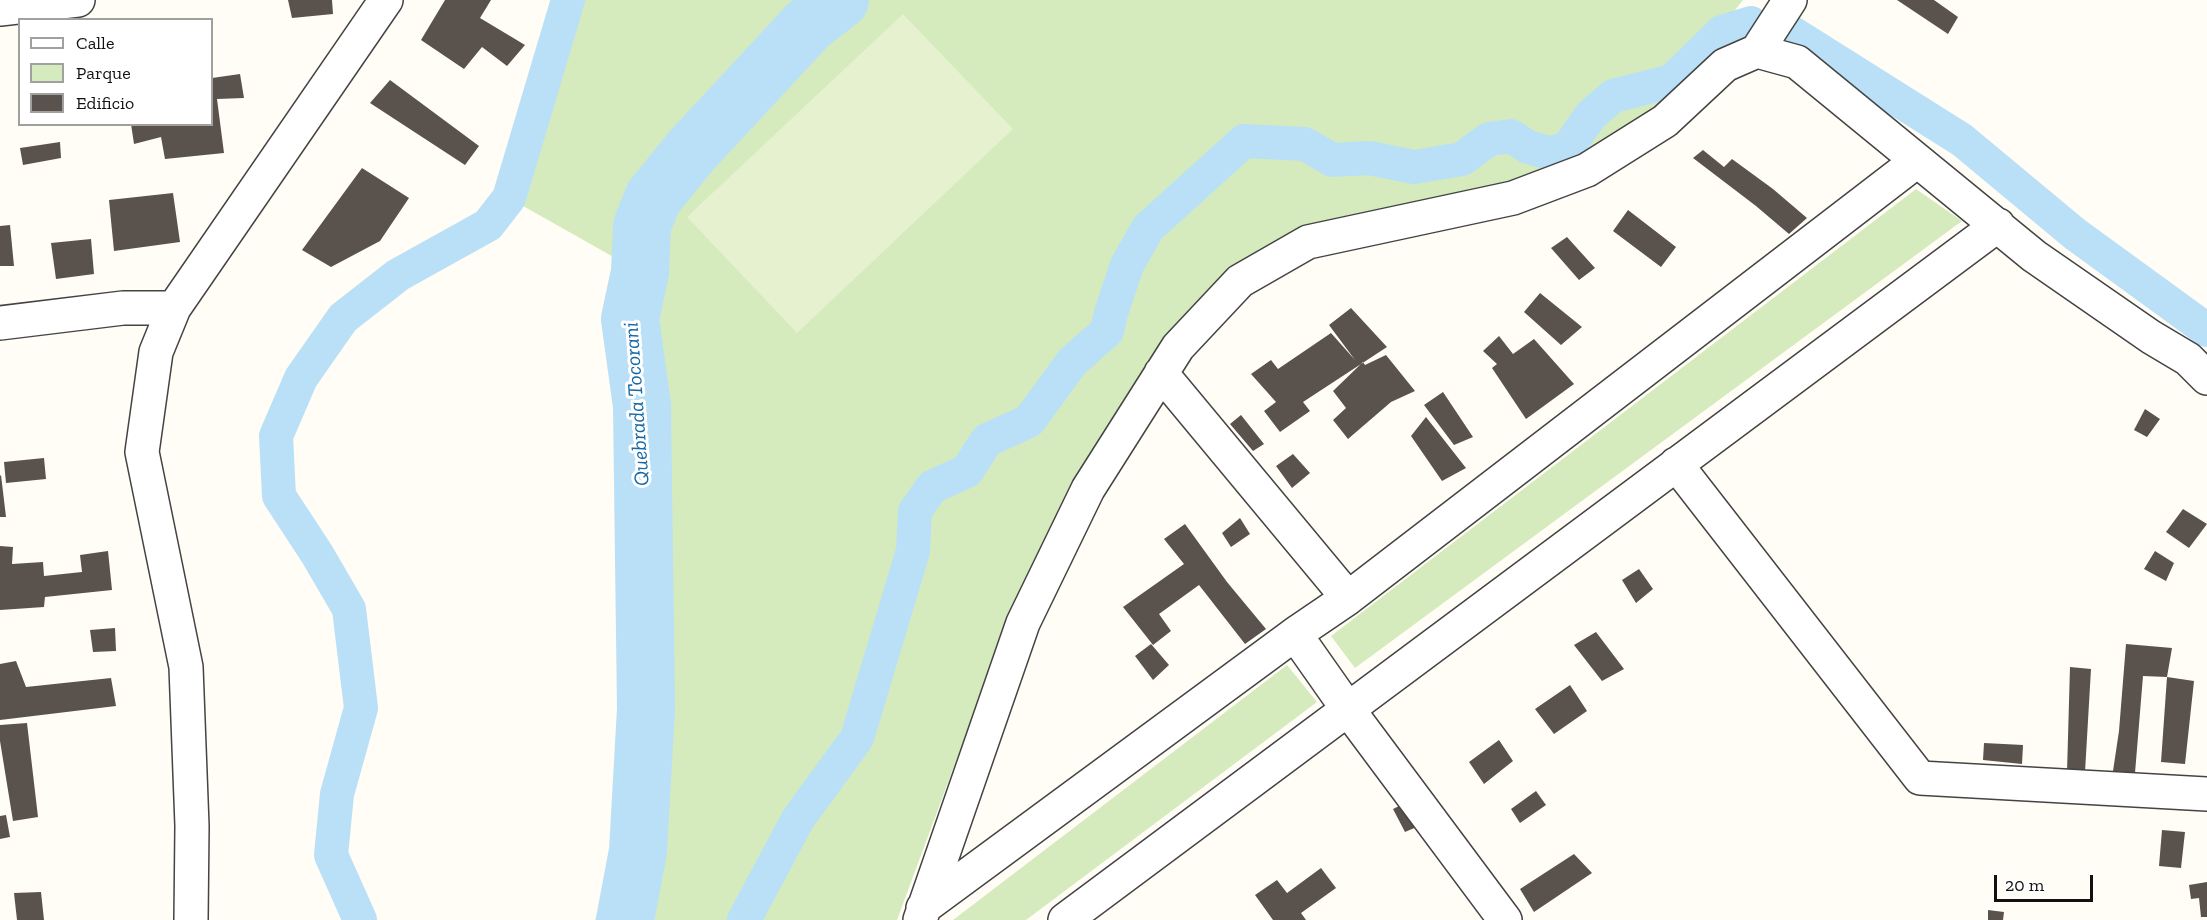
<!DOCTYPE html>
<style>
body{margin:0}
#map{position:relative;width:2207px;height:920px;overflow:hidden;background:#fffdf5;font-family:"Zilla Slab",serif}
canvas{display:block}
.legend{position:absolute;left:18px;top:18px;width:195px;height:108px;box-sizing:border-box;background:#fff;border:2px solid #a0a0a0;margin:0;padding:8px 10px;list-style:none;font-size:18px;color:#111}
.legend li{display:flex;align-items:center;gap:12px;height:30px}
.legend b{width:30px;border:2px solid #a0a0a0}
.scale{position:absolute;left:1994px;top:875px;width:99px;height:27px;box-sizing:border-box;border:3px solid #111;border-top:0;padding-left:8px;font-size:18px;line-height:21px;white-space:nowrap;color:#111;-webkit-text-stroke:4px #fff;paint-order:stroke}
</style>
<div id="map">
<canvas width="2207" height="920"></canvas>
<ul class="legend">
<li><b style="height:8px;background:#fff"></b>Calle</li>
<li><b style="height:16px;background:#d5ebbd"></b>Parque</li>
<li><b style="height:16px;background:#5a524d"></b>Edificio</li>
</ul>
<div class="scale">20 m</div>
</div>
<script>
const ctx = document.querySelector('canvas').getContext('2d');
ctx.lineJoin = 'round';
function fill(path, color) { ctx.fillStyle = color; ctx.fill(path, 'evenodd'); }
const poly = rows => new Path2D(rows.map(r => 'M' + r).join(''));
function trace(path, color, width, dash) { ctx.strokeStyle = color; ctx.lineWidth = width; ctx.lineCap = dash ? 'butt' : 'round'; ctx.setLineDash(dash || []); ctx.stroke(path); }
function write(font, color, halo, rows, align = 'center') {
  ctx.font = font + ' "Zilla Slab",serif'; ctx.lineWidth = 6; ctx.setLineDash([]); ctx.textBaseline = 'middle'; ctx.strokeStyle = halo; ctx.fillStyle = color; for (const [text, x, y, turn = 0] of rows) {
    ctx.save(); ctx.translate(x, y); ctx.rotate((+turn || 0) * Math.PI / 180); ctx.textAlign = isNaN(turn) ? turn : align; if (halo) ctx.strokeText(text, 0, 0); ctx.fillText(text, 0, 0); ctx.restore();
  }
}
fill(poly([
 [568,0,1743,0,1620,154,1366,225,1191,328,1017,596,897,920,595,920,599,910,641,691,642,406,630,319,640,272,509,198],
 [1916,189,1962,221,1355,668,1331,636],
 [1287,665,1317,702,1026,920,953,920]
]), '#d5ebbd');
fill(poly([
 [903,14,1013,129,797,333,687,217]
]), '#e6f2cf');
trace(poly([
 [1789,31,1962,140,2075,234,2207,330],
 [360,920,331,855,337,794,361,708,349,609,317,554,279,496,276,436,301,378,343,318,398,275,488,225,509,198,568,0],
 [744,920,798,819,857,738,913,551,915,511,932,487,967,471,987,440,1029,421,1072,362,1107,331,1111,313,1127,265,1148,228,1244,141,1305,144,1332,160,1369,158,1414,167,1462,159,1489,139,1511,136,1528,147,1549,153,1567,149,1591,115,1613,96,1672,81,1722,32,1751,23]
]), '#b9e0f7', 34);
trace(poly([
 [625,920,638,851,646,709,642,406,630,319,640,272,642,226,653,198,691,151,808,25,840,0]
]), '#b9e0f7', 58);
fill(poly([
 [288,0,332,0,333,14,292,18],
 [445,0,491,0,480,18,525,45,507,66,482,47,464,69,421,40],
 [1897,0,1934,0,1958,17,1948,34],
 [240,74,244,98,217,99,224,153,165,159,161,137,134,144,131,124,212,124,212,78],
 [390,80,479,146,465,165,370,103],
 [60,142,61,158,23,165,20,148],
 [1703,150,1724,167,1732,159,1773,189,1807,218,1789,234,1756,206,1693,158],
 [362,168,409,198,380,241,331,267,302,250],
 [173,193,180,242,114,251,109,200],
 [1628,210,1676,247,1661,267,1613,231],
 [10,225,14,266,0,266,0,226],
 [1567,237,1595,268,1579,280,1551,248],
 [91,239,94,274,56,279,51,243],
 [1540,293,1582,327,1561,345,1524,312],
 [1351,308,1387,347,1303,402,1310,411,1280,432,1264,411,1276,402,1251,374,1271,360,1278,369,1331,333,1355,360,1329,325],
 [1499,336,1513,354,1534,339,1574,384,1526,419,1492,368,1497,364,1483,351],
 [1386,355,1415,391,1391,402,1348,439,1333,420,1346,408,1333,391,1363,362,1365,365],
 [1443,392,1473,437,1454,445,1424,405],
 [2145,409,2160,419,2147,437,2134,430],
 [1241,415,1264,444,1253,451,1230,424],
 [1426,417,1466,468,1442,481,1411,436],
 [1293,454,1310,473,1292,488,1276,466],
 [44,458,46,479,6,483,4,462],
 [1,475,6,517,0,517,0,476],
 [2183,509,2207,524,2189,548,2166,532],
 [1240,518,1250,534,1231,547,1222,533],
 [1185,524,1227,582,1266,629,1245,644,1199,585,1159,614,1171,631,1153,645,1123,607,1184,564,1164,539],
 [0,546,13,547,12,564,43,562,44,576,82,572,80,555,108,551,112,590,45,597,44,607,0,610],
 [2155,551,2174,563,2166,581,2144,569],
 [1639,569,1653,589,1636,603,1622,580],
 [115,628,116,651,93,652,90,630],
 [1596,632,1624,669,1602,681,1574,645],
 [1151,644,1169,665,1153,680,1135,656],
 [2126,644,2172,648,2167,677,2143,676,2135,773,2113,771,2119,731],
 [16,661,26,687,111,678,116,706,0,720,0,664],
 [2070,667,2091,669,2085,772,2067,772],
 [2167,677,2194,681,2185,764,2161,762],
 [1570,685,1587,711,1554,734,1535,709],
 [27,723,38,817,13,821,0,741,0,725],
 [1499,740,1513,761,1484,784,1469,762],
 [1984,743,2023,745,2022,764,1983,760],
 [1536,791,1546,805,1520,823,1511,809],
 [1405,803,1419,826,1405,832,1393,809],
 [6,815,10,837,0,839,0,816],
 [2162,830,2185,832,2181,868,2159,866],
 [1574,854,1592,873,1534,912,1520,889],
 [1321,868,1336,888,1301,913,1306,920,1273,920,1255,895,1277,880,1287,893],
 [2207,882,2207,917,2201,917,2199,898,2191,899,2189,885],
 [41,892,44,920,17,920,14,893],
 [1988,910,2004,912,2003,920,1988,920]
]), '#5a524d');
const minor = poly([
 [0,9,78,0],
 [1757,51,1790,0],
 [0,323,123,308,174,308],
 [1161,373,1348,598],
 [1676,464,1920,778,2207,794],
 [1295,634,1347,708,1505,920],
 [923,908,1295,634,1348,598,1917,161],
 [191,920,192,826,186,667,142,452,156,352,174,308,386,0],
 [920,920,1023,623,1088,489,1178,347,1240,281,1308,242,1513,198,1587,170,1665,121,1725,65,1757,51,1797,62,2034,256,2151,337,2188,359,2207,378],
 [1065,920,1998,225]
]);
trace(minor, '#444', 36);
trace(minor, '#fff', 33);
write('italic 21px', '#1768a6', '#fff', [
 ["Quebrada Tocorani",637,404,-94]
]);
</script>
